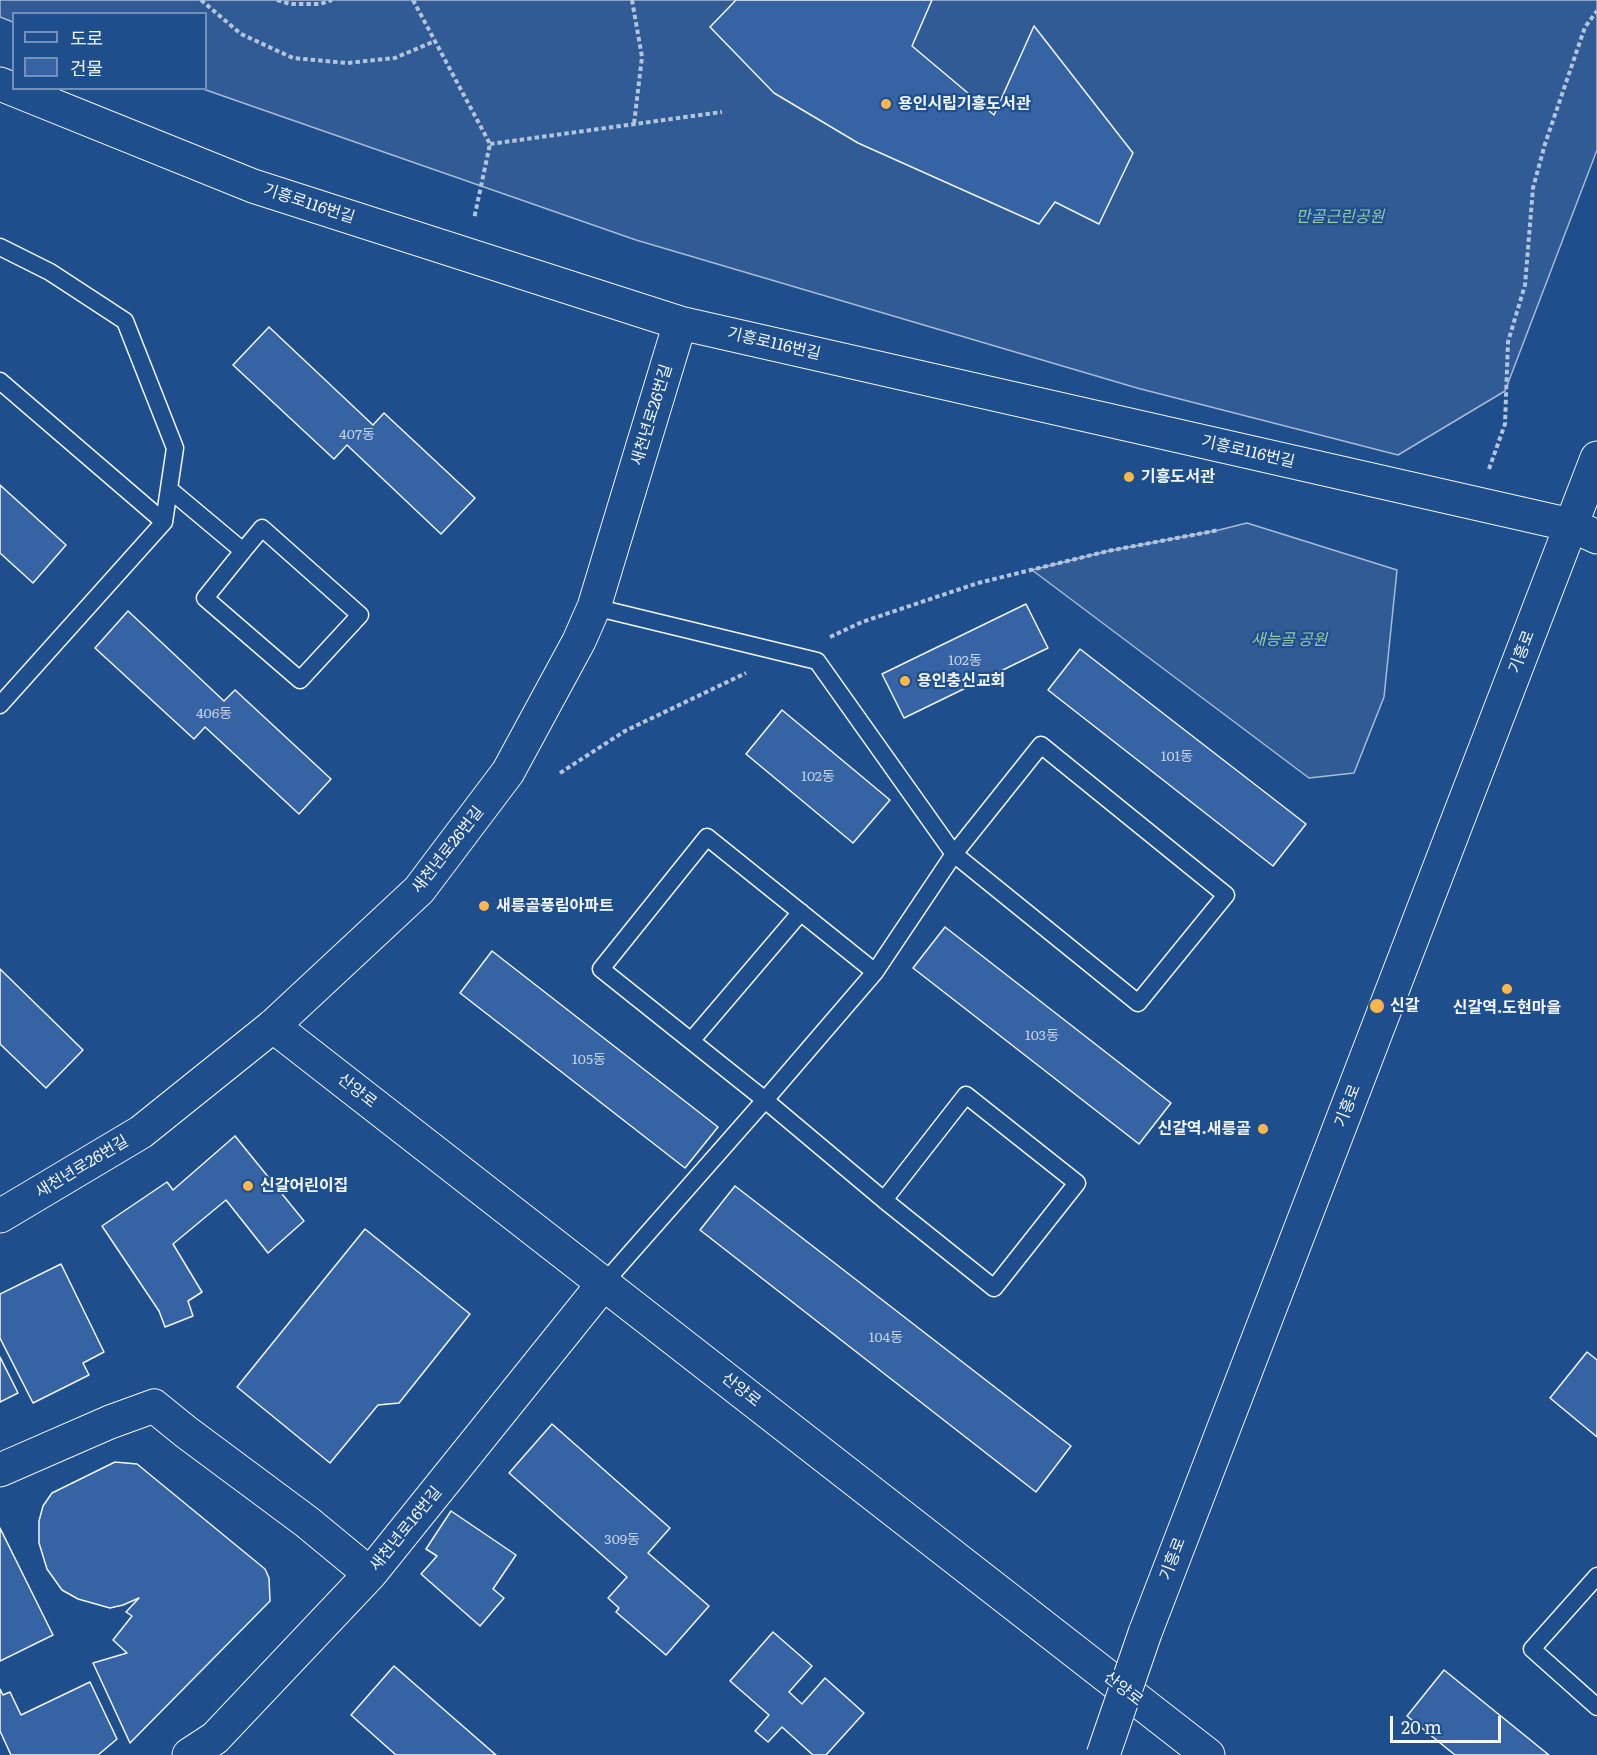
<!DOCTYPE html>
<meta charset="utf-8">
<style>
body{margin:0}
#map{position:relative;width:1597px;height:1755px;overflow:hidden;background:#1f4e8c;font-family:Literata,"Noto Sans KR",serif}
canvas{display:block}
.legend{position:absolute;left:12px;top:12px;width:195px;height:78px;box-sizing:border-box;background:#1f4e8c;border:2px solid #7391ba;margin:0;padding:8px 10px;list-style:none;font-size:18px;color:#f2f6ff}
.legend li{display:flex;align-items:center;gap:12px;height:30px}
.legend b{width:30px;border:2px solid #7391ba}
.scale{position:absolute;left:1390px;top:1716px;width:111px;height:27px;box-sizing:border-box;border:3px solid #f2f6ff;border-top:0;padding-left:8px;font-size:18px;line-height:21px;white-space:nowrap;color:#f2f6ff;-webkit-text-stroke:4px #1f4e8c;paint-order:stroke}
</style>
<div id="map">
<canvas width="1597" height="1755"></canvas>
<ul class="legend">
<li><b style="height:8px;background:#1f4e8c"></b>도로</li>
<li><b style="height:16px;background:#3563a3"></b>건물</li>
</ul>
<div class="scale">20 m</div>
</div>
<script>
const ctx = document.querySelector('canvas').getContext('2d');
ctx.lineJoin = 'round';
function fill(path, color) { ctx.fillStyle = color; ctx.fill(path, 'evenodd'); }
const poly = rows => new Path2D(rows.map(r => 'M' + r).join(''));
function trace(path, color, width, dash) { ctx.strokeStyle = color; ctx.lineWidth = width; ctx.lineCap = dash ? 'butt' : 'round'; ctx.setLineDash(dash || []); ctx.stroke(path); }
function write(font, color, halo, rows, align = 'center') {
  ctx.font = font + ' Literata,"Noto Sans KR",serif'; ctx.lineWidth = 4.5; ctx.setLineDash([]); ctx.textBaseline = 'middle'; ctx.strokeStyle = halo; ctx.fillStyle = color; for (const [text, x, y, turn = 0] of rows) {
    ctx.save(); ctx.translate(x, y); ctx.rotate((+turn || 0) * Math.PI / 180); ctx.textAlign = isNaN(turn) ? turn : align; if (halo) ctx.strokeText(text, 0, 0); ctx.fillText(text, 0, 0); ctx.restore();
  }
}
const built = poly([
 [0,0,1597,0,1597,150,1505,391,1398,455,1137,388,636,240,203,89,206,88,206,14,14,14,13,22,0,17,0,0],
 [1247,523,1397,570,1384,697,1354,773,1309,778,1032,570,1108,551,1219,530,1247,523]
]);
fill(built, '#305b95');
trace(built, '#a8bbd7', 1.5);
const building = poly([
 [736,0,932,0,912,46,994,115,1034,26,1133,153,1099,224,1055,202,1039,224,858,143,774,93,710,27,736,0],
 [269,327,373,425,384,413,475,498,441,534,347,445,334,459,233,365,269,327],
 [0,485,66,545,33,583,0,553,0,485],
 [1026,604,1048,648,904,718,882,674,1026,604],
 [128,611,224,701,235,690,331,779,299,814,205,727,194,739,95,648,128,611],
 [1080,649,1306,824,1273,866,1048,690,1080,649],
 [782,710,890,800,853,843,746,754,782,710],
 [945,927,1171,1103,1139,1144,913,968,945,927],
 [492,951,718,1127,685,1168,460,993,492,951],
 [0,969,83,1050,46,1088,0,1044,0,969],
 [235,1136,304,1221,268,1253,226,1200,173,1244,202,1292,188,1301,193,1316,165,1327,159,1311,102,1226,167,1182,173,1190,235,1136],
 [735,1186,1071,1446,1036,1492,700,1230,735,1186],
 [365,1229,470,1314,399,1403,378,1405,330,1463,237,1387,365,1229],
 [61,1264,104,1352,83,1363,89,1375,33,1403,0,1338,0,1294,61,1264],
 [1587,1352,1597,1360,1597,1437,1550,1398,1587,1352],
 [0,1357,18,1393,0,1402,0,1357],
 [552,1424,670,1528,648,1553,709,1606,666,1655,616,1612,619,1608,608,1598,627,1577,509,1473,552,1424],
 [115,1462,137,1464,265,1569,269,1578,270,1601,130,1743,93,1663,127,1653,113,1640,132,1616,126,1612,139,1598,123,1605,110,1608,78,1599,62,1590,47,1569,39,1543,39,1521,43,1506,52,1493,115,1462],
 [451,1511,516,1555,493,1589,504,1598,480,1626,421,1574,437,1556,426,1549,451,1511],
 [0,1528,53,1635,0,1661,0,1528],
 [773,1632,812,1666,789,1692,802,1704,825,1678,864,1713,826,1755,813,1755,782,1727,768,1742,755,1731,769,1715,730,1681,773,1632],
 [394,1666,496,1755,396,1755,351,1715,394,1666],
 [1444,1670,1549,1755,1455,1755,1407,1716,1444,1670],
 [90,1682,117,1739,98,1755,11,1755,0,1731,0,1689,3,1695,10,1692,21,1715,90,1682]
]);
fill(building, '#3563a3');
trace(building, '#f2f6ff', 1.5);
const lane = poly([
 [0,247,50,272,125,321,175,448,164,522,0,381],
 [169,489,243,551,205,598,300,680,360,615,262,528,243,551],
 [594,607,817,661,954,854,875,972,765,1100,604,1283],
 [0,705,164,522],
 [1041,745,1226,895,1138,1003,954,854,1041,745],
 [875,972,707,837,601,969,765,1100,884,1200,994,1288,1077,1183,966,1095,884,1200],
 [691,1041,801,912],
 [1597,1576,1532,1649,1597,1707]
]);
const street = poly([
 [273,1026,1208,1755],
 [0,1470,110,1422,154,1406,186,1432,307,1522,370,1574],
 [189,1755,215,1738,370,1574,604,1283]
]);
const secondary = poly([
 [0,84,253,186,680,323,1571,525,1597,537],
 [0,1216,141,1132,273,1026,419,890,508,772,579,641,594,607,680,323],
 [1145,1633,1597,458]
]);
trace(lane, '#f2f6ff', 19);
trace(street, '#f2f6ff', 35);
trace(secondary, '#f2f6ff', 35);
trace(poly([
 [201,0,241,34,293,58,347,63,395,58,435,41],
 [277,0,290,4,320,4,332,0],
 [413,0,490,144,474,219],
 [632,0,642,57,634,124],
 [490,144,722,112],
 [1489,469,1505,424,1508,342,1525,285,1533,188,1545,144,1585,27,1597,11],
 [830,637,862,622,978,583,1108,551,1219,530],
 [560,773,625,731,746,673]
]), '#b3c4dc', 4, [4.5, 3]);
trace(lane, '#1f4e8c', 16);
trace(street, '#1f4e8c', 33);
trace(secondary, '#1f4e8c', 33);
const secondaryBridge = poly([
 [1103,1755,1145,1633]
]);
trace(secondaryBridge, '#f2f6ff', 35, []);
trace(secondaryBridge, '#1f4e8c', 33);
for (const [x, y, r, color] of [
 [886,104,6,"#ffb74d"],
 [1129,477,6,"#ffb74d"],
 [905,681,6,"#ffb74d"],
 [484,906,6,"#ffb74d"],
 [1507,989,6,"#ffb74d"],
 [1377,1006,8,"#ffb74d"],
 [1263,1129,6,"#ffb74d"],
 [248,1186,6,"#ffb74d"]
]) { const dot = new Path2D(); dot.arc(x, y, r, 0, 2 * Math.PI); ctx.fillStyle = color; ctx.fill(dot); trace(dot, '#1f4e8c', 2); }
write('14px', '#c3d1e8', null, [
 ["407동",357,435],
 ["102동",965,661],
 ["406동",214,714],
 ["101동",1177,757],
 ["102동",818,777],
 ["103동",1042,1036],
 ["105동",589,1060],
 ["104동",886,1338],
 ["309동",622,1540]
]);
write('bold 16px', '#f2f6ff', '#1f4e8c', [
 ["용인시립기흥도서관",898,104],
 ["기흥도서관",1141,477],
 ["용인충신교회",917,681],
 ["새릉골풍림아파트",496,906],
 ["신갈",1390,1006],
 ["신갈역.도현마을",1507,1008,"center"],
 ["신갈역.새릉골",1251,1129,"right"],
 ["신갈어린이집",260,1186]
], 'left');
write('16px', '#f2f6ff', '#1f4e8c', [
 ["기흥로116번길",309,204,18],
 ["기흥로116번길",774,344,13],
 ["새천년로26번길",652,415,-73],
 ["기흥로116번길",1248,452,13],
 ["기흥로",1522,652,-69],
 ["새천년로26번길",448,850,-52],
 ["산양로",357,1091,38],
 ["기흥로",1348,1106,-69],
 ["새천년로26번길",82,1167,-31],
 ["산양로",741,1390,38],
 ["새천년로16번길",406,1529,-51],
 ["기흥로",1173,1559,-69],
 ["산양로",1123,1689,38]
]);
write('italic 16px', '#97c8a6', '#1f4e8c', [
 ["만골근린공원",1340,217],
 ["새능골 공원",1289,640]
]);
</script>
